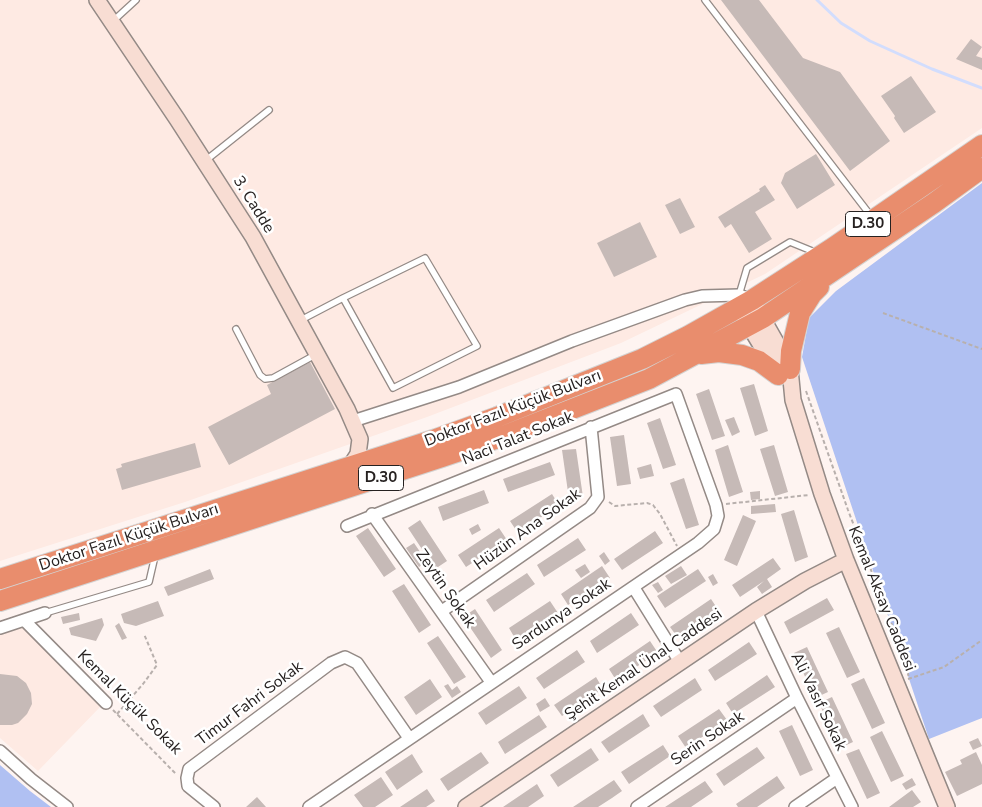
<!DOCTYPE html>
<meta charset="utf-8">
<style>
body{margin:0}
canvas{display:block;background:#fef4f1}
</style>
<canvas width="982" height="807"></canvas>
<script>
const ctx = document.querySelector('canvas').getContext('2d');
ctx.lineJoin = 'round';
function fill(path, color) { ctx.fillStyle = color; ctx.fill(path, 'evenodd'); }
const poly = rows => new Path2D(rows.map(r => 'M' + r).join(''));
function trace(path, color, width, dash) { ctx.strokeStyle = color; ctx.lineWidth = width; ctx.lineCap = dash ? 'butt' : 'round'; ctx.setLineDash(dash || []); ctx.stroke(path); }
function write(font, color, halo, rows, align = 'center') {
  ctx.font = font + ' "Nunito Sans",sans-serif'; ctx.lineWidth = 5; ctx.setLineDash([]); ctx.textBaseline = 'middle'; ctx.strokeStyle = halo; ctx.fillStyle = color; for (const [text, x, y, turn = 0] of rows) {
    ctx.save(); ctx.translate(x, y); ctx.rotate((+turn || 0) * Math.PI / 180); ctx.textAlign = isNaN(turn) ? turn : align; if (halo) ctx.strokeText(text, 0, 0); ctx.fillText(text, 0, 0); ctx.restore();
  }
}
fill(poly([
 [0,0,982,0,982,128,765,274,621,343,427,417,185,502,0,561],
 [24,626,102,705,38,771,0,738,0,635]
]), '#feeae3');
fill(poly([
 [982,183,982,718,929,739,802,357,809,318,836,291],
 [0,765,30,791,51,807,0,807]
]), '#b0c0f2');
trace(poly([
 [817,0,841,23,870,41,932,69,982,88]
]), '#d2ddfd', 3);
fill(poly([
 [721,0,759,0,803,58,840,72,890,141,850,171],
 [971,39,982,47,976,56,982,58,982,70,956,59],
 [911,76,936,112,904,133,894,118,895,116,881,96],
 [816,154,835,185,797,209,781,183,785,173],
 [765,185,775,200,755,212,772,239,749,253,731,224,725,228,718,217,760,191,759,189],
 [680,198,695,227,680,234,665,205],
 [640,222,657,257,614,277,597,243],
 [310,362,335,409,229,465,208,427,271,394,267,385],
 [754,384,768,431,755,436,740,388],
 [709,389,725,436,712,440,696,394],
 [734,417,740,432,732,436,725,420],
 [660,418,676,465,663,469,647,423],
 [624,435,631,484,617,486,610,437],
 [195,443,201,467,122,490,116,469,122,467,121,464],
 [728,445,743,492,729,497,715,450],
 [774,445,788,492,775,496,760,449],
 [576,449,583,497,569,499,562,450],
 [550,462,555,475,508,492,503,479],
 [651,464,654,476,640,479,637,468],
 [684,478,699,525,686,529,670,483],
 [484,490,489,503,443,521,438,507],
 [760,491,760,499,751,500,750,492],
 [552,494,559,505,518,533,510,521],
 [775,504,776,512,751,514,751,506],
 [794,510,808,557,795,562,781,514],
 [743,515,756,521,737,566,724,560],
 [420,520,447,561,435,569,408,528],
 [478,524,481,530,472,535,469,529],
 [368,528,396,569,384,577,356,536],
 [499,528,507,540,466,567,458,555],
 [655,531,663,543,622,570,614,559],
 [578,538,586,550,544,577,537,565],
 [414,543,427,562,419,567,406,548],
 [604,552,610,561,605,565,599,556],
 [773,558,781,569,767,579,772,587,762,594,757,587,764,581,740,597,732,585],
 [585,564,590,572,581,578,575,570],
 [602,566,610,578,568,605,561,594],
 [681,566,687,575,671,584,665,576],
 [210,569,214,579,168,596,164,587],
 [698,569,706,581,665,608,657,596],
 [527,573,535,584,494,612,486,600],
 [713,574,718,583,713,586,708,577],
 [658,582,663,590,658,593,652,585],
 [404,584,431,625,419,633,392,591],
 [827,598,834,610,790,634,784,622],
 [711,599,719,611,678,638,670,627],
 [158,601,164,616,136,626,124,623,121,614],
 [550,601,558,613,516,640,509,628],
 [475,609,502,650,491,658,463,617],
 [79,613,80,620,63,624,61,617],
 [631,613,639,625,597,653,590,641],
 [102,618,104,625,96,641,71,635,69,628],
 [119,623,127,638,122,640,115,626],
 [839,627,860,672,847,678,826,633],
 [438,636,466,677,454,684,427,643],
 [650,641,658,653,616,680,609,669],
 [749,642,757,654,715,681,708,670],
 [807,647,828,692,815,698,794,653],
 [577,650,585,662,544,689,536,678],
 [0,674,17,676,26,683,31,693,32,704,27,714,18,723,12,725,0,725],
 [767,675,775,687,733,714,726,703],
 [596,677,603,689,562,716,554,705],
 [695,678,702,690,661,717,653,706],
 [864,678,885,723,872,729,851,684],
 [430,679,442,697,416,715,404,697],
 [448,684,452,690,457,686,461,692,452,698,444,686],
 [519,686,527,698,486,725,478,713],
 [832,697,853,742,840,748,819,703],
 [545,698,550,706,540,712,536,704],
 [719,709,727,720,686,748,678,736],
 [643,714,650,726,609,753,601,742],
 [539,715,547,727,505,754,498,742],
 [792,725,813,770,800,776,779,731],
 [882,731,904,776,891,782,870,737],
 [978,738,982,746,973,750,969,742],
 [663,745,670,756,629,784,621,772],
 [757,747,765,758,724,786,716,774],
 [591,748,599,760,558,787,550,775],
 [859,749,880,793,867,799,846,754],
 [481,752,489,763,448,791,440,779],
 [976,752,982,765,982,784,957,796,945,772,962,764,960,760],
 [412,754,423,772,397,790,385,772],
 [777,776,785,788,757,807,738,807,736,804],
 [381,777,393,795,375,807,363,807,354,795],
 [912,778,916,785,906,790,902,784],
 [614,780,622,791,612,798,598,807,573,807],
 [705,781,713,792,691,807,665,807],
 [537,784,544,796,528,807,503,807],
 [427,789,435,801,426,807,400,807],
 [912,790,921,802,913,807,889,807],
 [257,797,266,807,246,807]
]), '#c6bab7');
const lane = poly([
 [705,0,871,216],
 [112,22,136,0],
 [205,161,269,110],
 [739,295,747,268,790,242,817,253],
 [299,321,343,298,425,258,477,346,393,388,343,298],
 [236,329,260,375,265,379,273,378,315,355],
 [45,613,149,582,155,556]
]);
const street = poly([
 [353,421,459,387,572,341,685,300,702,296,739,295,752,300],
 [372,514,491,682],
 [634,588,680,662],
 [442,611,590,508,598,497,591,427],
 [756,611,797,698,852,807],
 [24,620,106,703],
 [0,628,45,613],
 [0,751,31,779,67,807],
 [214,807,188,786,187,778,189,769,331,663,345,657,357,663,409,738],
 [309,807,698,543,714,529,718,516,716,505,676,394,347,526],
 [637,807,797,698],
 [795,807,837,778]
]);
const secondary = poly([
 [97,0,177,119,253,237,347,409,360,439,358,454,349,468],
 [752,300,777,344,790,369,793,400,822,494,846,560,947,807],
 [744,317,777,372],
 [466,807,756,611,805,581,846,560]
]);
const highway = poly([
 [701,354,719,352,742,355,759,361,778,375],
 [790,369,791,351,800,313,812,294,819,287],
 [0,579,436,439,497,417,642,359,688,336,752,300,831,249,982,145],
 [0,601,442,457,498,438,649,379,763,318,934,203,982,168]
]);
trace(lane, '#948a86', 8);
trace(street, '#948a86', 14);
trace(secondary, '#948a86', 18);
trace(highway, '#d4d3d2', 22);
trace(poly([
 [883,313,982,349],
 [806,391,848,510,904,656,909,678],
 [609,502,615,506,647,503,653,505,660,514,677,546],
 [726,504,809,495],
 [908,679,944,667,982,640],
 [113,710,176,774],
 [117,714,143,684,157,665,144,634]
]), '#b8b0ad', 2, [4, 2.5]);
trace(lane, '#fff', 5.5);
trace(street, '#fff', 11);
trace(secondary, '#f8ddd3', 15);
trace(highway, '#e98d6d', 20);
for (const [x, y, w] of [
 [868,224,45],
 [381,478,45]
]) { const box = new Path2D(); box.roundRect(x - w / 2, y - 12.5, w, 25, 4); ctx.fillStyle = '#fff'; ctx.fill(box); trace(box, '#262120', 1); }
write('bold 15px', '#262120', null, [
 ["D.30",868,224],
 ["D.30",381,478]
]);
write('16px', '#262120', '#fff', [
 ["3. Cadde",253,205,58],
 ["Doktor Fazıl Küçük Bulvarı",513,409,-21],
 ["Naci Talat Sokak",518,439,-22],
 ["Hüzün Ana Sokak",528,530,-36],
 ["Doktor Fazıl Küçük Bulvarı",129,538,-18],
 ["Zeytin Sokak",445,589,55],
 ["Kemal Aksay Caddesi",881,599,68],
 ["Sardunya Sokak",562,615,-34],
 ["Şehit Kemal Ünal Caddesi",644,665,-34],
 ["Ali Vasıf Sokak",818,702,64],
 ["Kemal Küçük Sokak",129,703,45],
 ["Timur Fahri Sokak",250,704,-37],
 ["Serin Sokak",708,739,-34]
]);
</script>
